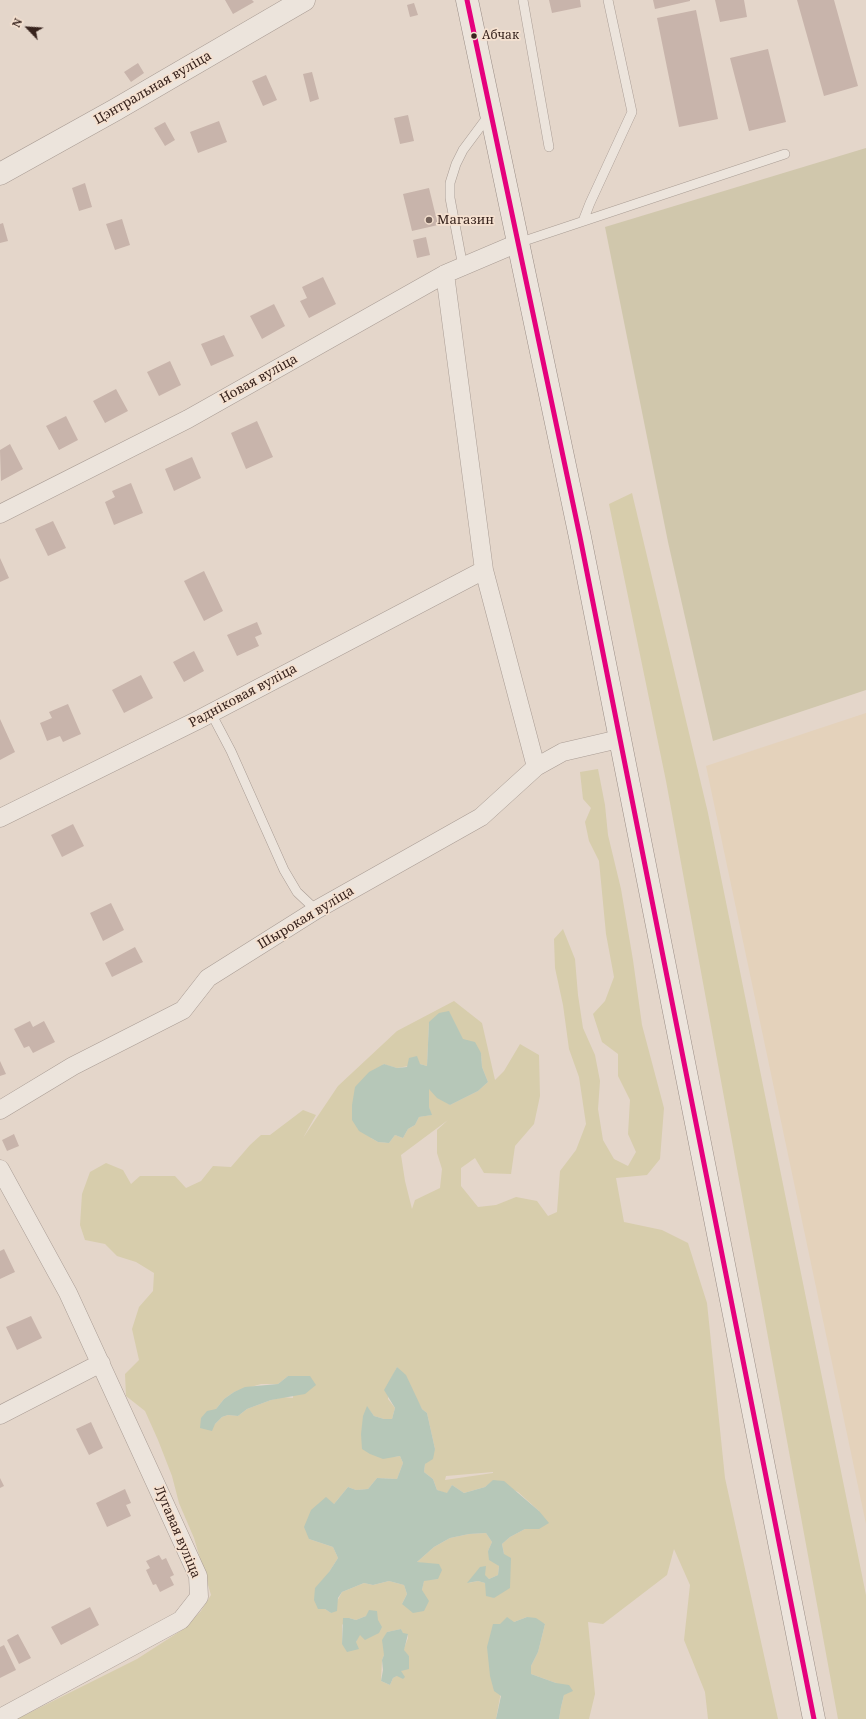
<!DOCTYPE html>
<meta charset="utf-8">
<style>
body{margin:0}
#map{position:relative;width:866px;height:1719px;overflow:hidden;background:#e4d6ca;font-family:"Noto Serif",serif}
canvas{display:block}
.north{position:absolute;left:8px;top:8px;width:40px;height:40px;-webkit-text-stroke:3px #f5e1d0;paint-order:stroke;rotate:295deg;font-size:11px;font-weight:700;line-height:16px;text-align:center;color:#37231d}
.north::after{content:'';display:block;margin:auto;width:14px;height:18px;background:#37231d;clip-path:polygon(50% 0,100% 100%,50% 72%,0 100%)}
</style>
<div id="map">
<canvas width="866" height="1719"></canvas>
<div class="north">N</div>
</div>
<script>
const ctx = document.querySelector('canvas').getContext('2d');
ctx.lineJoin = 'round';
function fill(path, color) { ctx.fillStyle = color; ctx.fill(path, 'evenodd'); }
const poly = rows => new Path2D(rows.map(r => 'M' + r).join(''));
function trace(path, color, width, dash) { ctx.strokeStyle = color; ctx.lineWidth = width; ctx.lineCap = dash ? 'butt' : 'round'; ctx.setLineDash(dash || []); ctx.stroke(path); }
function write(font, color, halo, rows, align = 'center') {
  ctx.font = font + ' "Noto Serif",serif'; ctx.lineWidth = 3.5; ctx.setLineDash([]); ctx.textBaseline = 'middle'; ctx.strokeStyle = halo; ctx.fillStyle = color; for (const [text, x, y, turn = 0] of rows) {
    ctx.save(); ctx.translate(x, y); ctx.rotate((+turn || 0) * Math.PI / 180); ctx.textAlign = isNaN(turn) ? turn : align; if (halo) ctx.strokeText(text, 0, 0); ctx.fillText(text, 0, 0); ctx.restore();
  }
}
fill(poly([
 [866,713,866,1524,706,766]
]), '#e4d2bb');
fill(poly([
 [632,493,708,813,866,1595,866,1719,838,1719,666,781,609,504],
 [598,769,605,805,608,835,621,889,633,960,642,1025,664,1108,660,1159,647,1175,616,1178,624,1222,662,1230,688,1243,707,1303,725,1478,778,1719,708,1719,705,1692,684,1640,690,1585,674,1549,667,1575,603,1624,588,1622,595,1694,589,1719,559,1719,561,1707,564,1695,556,1683,531,1674,531,1666,538,1652,545,1624,527,1617,514,1622,496,1719,17,1719,137,1659,182,1630,201,1611,211,1595,194,1538,179,1503,172,1476,158,1440,145,1411,126,1396,125,1374,139,1360,132,1329,139,1307,153,1291,154,1273,136,1262,117,1256,105,1244,85,1240,80,1225,82,1194,90,1172,106,1163,123,1170,131,1184,140,1176,175,1176,186,1188,201,1181,213,1166,231,1167,250,1145,261,1135,270,1135,303,1110,316,1115,303,1138,338,1086,397,1031,454,1001,482,1023,495,1080,504,1071,520,1044,539,1055,540,1096,534,1124,515,1146,511,1174,484,1173,475,1158,461,1168,461,1186,478,1207,496,1205,516,1197,537,1201,548,1216,557,1212,560,1171,576,1150,586,1124,579,1077,569,1049,563,1005,555,968,554,939,563,929,575,959,578,995,583,1028,595,1055,600,1081,598,1109,603,1140,614,1159,628,1166,636,1152,628,1134,630,1100,618,1076,618,1054,602,1042,593,1014,605,1001,614,977,606,934,599,861,589,841,585,822,591,808,583,799,580,772],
 [429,1022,463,1040,481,1053,482,1067,488,1082,478,1091,450,1105,429,1088,429,1107,431,1115,419,1117,415,1125,408,1129,403,1138,395,1135,389,1143,378,1142,371,1138,383,1064,397,1068,420,1064,427,1066],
 [448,1120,437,1130,437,1153,442,1169,440,1188,415,1200,412,1209,405,1181,401,1155],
 [397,1367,422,1409,427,1413,435,1449,425,1464,424,1472,433,1479,437,1490,447,1494,452,1485,464,1493,485,1487,493,1481,518,1492,539,1511,539,1529,525,1529,510,1537,502,1544,504,1554,494,1598,485,1583,478,1581,468,1583,484,1575,489,1579,498,1575,499,1566,488,1551,492,1542,486,1533,469,1534,450,1538,434,1547,417,1562,427,1564,438,1579,424,1580,422,1590,402,1604,407,1594,404,1585,389,1581,373,1585,364,1583,342,1592,331,1613,325,1609,329,1572,338,1558,333,1547,309,1539,334,1504,348,1487,356,1490,368,1489,377,1478,397,1479,403,1463,400,1456,394,1457,367,1407,374,1416,384,1419,392,1419,395,1408,388,1399,392,1377],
 [288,1376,294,1377,293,1398,283,1397,271,1400,247,1409,238,1416,228,1415,222,1417,215,1424,216,1409,224,1399,234,1392,261,1384,278,1384],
 [493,1472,493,1473,445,1480,446,1476],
 [366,1616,356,1642,342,1644,342,1625,349,1618,356,1620],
 [401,1629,403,1634,408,1634,408,1638,403,1651,409,1656,409,1661,397,1676,393,1678,390,1685,381,1681,382,1660,384,1655,387,1632]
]), '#d7cdac');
fill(poly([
 [866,148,866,690,713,741,668,542,605,227]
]), '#d0c7ac');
fill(poly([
 [449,1011,463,1039,475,1042,481,1053,482,1067,488,1082,478,1091,450,1105,437,1098,429,1089,429,1107,432,1115,419,1117,415,1125,408,1129,403,1138,395,1135,389,1143,378,1142,359,1131,352,1120,352,1105,355,1087,369,1072,384,1064,397,1068,407,1067,409,1058,417,1056,420,1064,427,1066,429,1022,439,1013],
 [397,1367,406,1375,422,1409,427,1413,435,1449,433,1459,425,1464,424,1472,433,1479,437,1490,447,1493,452,1485,464,1493,485,1487,493,1480,504,1481,539,1511,549,1523,539,1529,525,1529,510,1537,502,1544,504,1554,511,1558,510,1588,494,1598,486,1596,485,1583,478,1581,467,1583,480,1567,486,1566,485,1575,489,1579,498,1575,499,1566,489,1560,488,1551,492,1542,486,1533,469,1534,450,1538,434,1547,417,1562,439,1564,442,1570,438,1579,424,1581,422,1590,429,1601,424,1611,413,1613,402,1604,407,1594,404,1585,389,1581,373,1585,364,1583,342,1592,338,1598,337,1611,331,1613,325,1609,318,1609,314,1600,315,1588,329,1572,338,1558,333,1547,309,1539,304,1527,311,1510,326,1497,334,1504,348,1487,356,1490,368,1489,377,1478,397,1479,403,1463,400,1456,383,1459,370,1454,362,1449,361,1434,363,1416,367,1406,374,1416,384,1419,392,1419,395,1408,384,1390],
 [288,1376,310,1376,316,1385,305,1394,271,1400,247,1409,238,1416,228,1415,222,1417,215,1424,212,1431,200,1428,201,1418,207,1411,216,1409,224,1399,234,1392,245,1387,278,1384],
 [369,1610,377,1611,378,1620,382,1627,379,1633,365,1640,360,1635,356,1642,359,1649,347,1652,342,1644,343,1618,349,1618,356,1620,366,1616],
 [507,1617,514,1622,527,1617,536,1618,545,1624,538,1652,531,1666,531,1674,556,1683,569,1685,573,1691,564,1695,561,1707,559,1719,496,1719,501,1696,494,1691,490,1676,487,1647,493,1624,500,1624],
 [401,1629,403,1633,408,1634,404,1650,409,1656,409,1669,401,1671,405,1677,403,1679,397,1676,393,1678,390,1685,381,1681,383,1670,382,1660,384,1655,382,1640,387,1632]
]), '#b6c7b8');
fill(poly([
 [225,0,252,0,254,2,233,14],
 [549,0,580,0,581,7,552,13],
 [653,0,690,0,690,1,655,9],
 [715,0,744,0,747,17,720,22],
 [797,0,834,0,858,86,824,96],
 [414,3,418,15,410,17,407,5],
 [696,10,718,119,679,127,657,18],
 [768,49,786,122,749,131,730,58],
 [138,63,144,73,131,82,124,72],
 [312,72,319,99,310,102,303,74],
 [266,75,277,100,263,106,252,81],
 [408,115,414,141,400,144,394,118],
 [219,121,227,142,198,153,190,132],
 [165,122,175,140,165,146,154,128],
 [85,183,92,207,79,211,72,188],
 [429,188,438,225,412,231,403,194],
 [122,219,130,245,115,250,106,224],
 [3,223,8,241,0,243,0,224],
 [426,237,430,255,417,258,413,240],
 [323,277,336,304,309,318,300,301,307,298,302,287],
 [274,304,285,326,262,339,250,316],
 [224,335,234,356,211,366,201,344],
 [170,361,181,385,159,396,147,372],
 [116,389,128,411,105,423,93,401],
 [66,416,78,440,59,450,46,426],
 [257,421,273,457,246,469,231,433],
 [10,444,23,469,1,481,0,450],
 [192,457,201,478,174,491,165,469],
 [131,483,143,513,114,525,105,502,115,497,112,491],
 [53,521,66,548,48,556,35,529],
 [0,558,9,578,0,582],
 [204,571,223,611,204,621,184,581],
 [257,622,262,634,255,637,259,646,237,656,227,635],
 [194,651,204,671,184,682,173,662],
 [141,675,153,698,124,713,112,690],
 [68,704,81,734,63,742,60,736,47,741,40,723,52,718,49,712],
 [0,719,15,752,0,760],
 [73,824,84,846,62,857,51,835],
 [111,903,124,930,103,941,90,913],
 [135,947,143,962,112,977,105,963],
 [30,1021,33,1027,44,1021,55,1042,33,1053,29,1046,24,1048,14,1029],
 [0,1061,6,1074,0,1076],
 [14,1134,19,1146,7,1151,2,1140],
 [4,1249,15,1272,0,1279,0,1251],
 [31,1316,42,1338,17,1350,6,1327],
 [91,1422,103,1448,89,1455,76,1429],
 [0,1478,4,1486,0,1488],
 [125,1489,131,1503,126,1505,131,1516,107,1527,96,1503],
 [159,1555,162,1560,166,1558,174,1575,170,1577,174,1585,160,1592,156,1584,153,1585,146,1570,150,1568,146,1561],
 [90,1607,99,1625,61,1645,51,1627],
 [18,1634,31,1658,19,1664,7,1640],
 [4,1645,16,1670,0,1678,0,1647]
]), '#c8b4ab');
const service = poly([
 [523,0,549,147],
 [583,221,590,203,632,112,608,0],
 [518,243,785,154],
 [463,267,450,198,450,183,456,164,463,150,489,115],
 [211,713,231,751,284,870,297,892,316,910]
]);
const minor = poly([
 [445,274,484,570,536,767],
 [0,514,188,419,445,274,518,243],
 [0,818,196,721,484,570],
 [0,1110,73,1066,183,1010,208,978,316,910,481,817,536,767,563,752,619,739],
 [0,1169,68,1293,198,1576,199,1597,181,1620,0,1718],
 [0,1415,101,1363]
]);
const tertiary = poly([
 [0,174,115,110,304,0]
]);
const secondary = poly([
 [467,0,580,537,814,1719]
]);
trace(service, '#a99c94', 10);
trace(minor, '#a99c94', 19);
trace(tertiary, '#a99c94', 23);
trace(secondary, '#988b84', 23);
trace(service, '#ece4dc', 9);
trace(minor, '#ece4dc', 18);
trace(tertiary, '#ece4dc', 22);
trace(secondary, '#ece4dc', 22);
trace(poly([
 [467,0,580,537,814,1719]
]), '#e5007d', 5);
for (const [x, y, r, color] of [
 [474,36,3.5,"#37231d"],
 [429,220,4,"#74625a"]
]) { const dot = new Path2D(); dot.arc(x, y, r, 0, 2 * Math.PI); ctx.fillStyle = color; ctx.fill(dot); trace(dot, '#f5e1d0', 1.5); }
write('12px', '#37231d', '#f5e1d0', [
 ["Абчак",482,36]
], 'left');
write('13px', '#37231d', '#f5e1d0', [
 ["Цэнтральная вуліца",153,88,-30],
 ["Новая вуліца",259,379,-29],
 ["Радніковая вуліца",243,696,-28],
 ["Шырокая вуліца",306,918,-31],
 ["Лугавая вуліца",177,1532,67]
]);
write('13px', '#37231d', '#f5e1d0', [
 ["Магазин",437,220]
], 'left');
</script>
